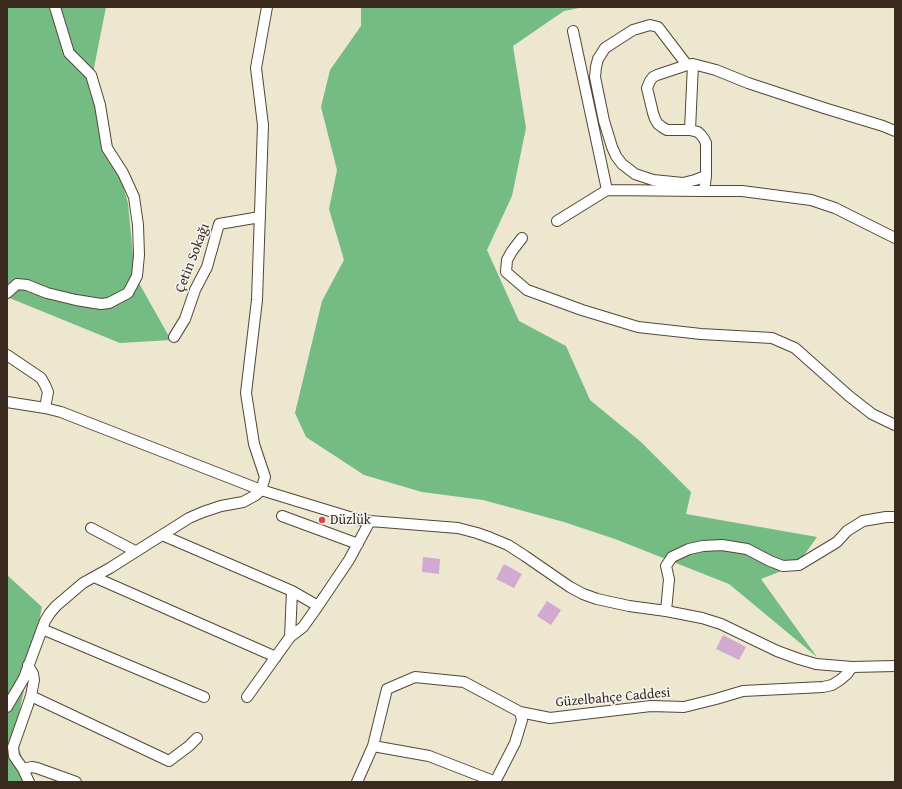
<!DOCTYPE html>
<meta charset="utf-8">
<style>
body{margin:0}
#map{position:relative;width:902px;height:789px;overflow:hidden;background:#ece7ce;font-family:"Gentium Book Plus",serif}
canvas{display:block}
.frame{position:absolute;inset:0;border:8px solid #3b2a1e;pointer-events:none}
</style>
<div id="map">
<canvas width="902" height="789"></canvas>
<div class="frame"></div>
</div>
<script>
const ctx = document.querySelector('canvas').getContext('2d');
ctx.lineJoin = 'round';
function fill(path, color) { ctx.fillStyle = color; ctx.fill(path, 'evenodd'); }
const poly = rows => new Path2D(rows.map(r => 'M' + r).join(''));
function trace(path, color, width, dash) { ctx.strokeStyle = color; ctx.lineWidth = width; ctx.lineCap = dash ? 'butt' : 'round'; ctx.setLineDash(dash || []); ctx.stroke(path); }
function write(font, color, halo, rows, align = 'center') {
  ctx.font = font + ' "Gentium Book Plus",serif'; ctx.lineWidth = 3; ctx.setLineDash([]); ctx.textBaseline = 'middle'; ctx.strokeStyle = halo; ctx.fillStyle = color; for (const [text, x, y, turn = 0] of rows) {
    ctx.save(); ctx.translate(x, y); ctx.rotate((+turn || 0) * Math.PI / 180); ctx.textAlign = isNaN(turn) ? turn : align; if (halo) ctx.strokeText(text, 0, 0); ctx.fillText(text, 0, 0); ctx.restore();
  }
}
fill(poly([
 [7,7,106,7,92,78,128,203,135,276,171,340,120,343,7,297],
 [361,7,584,7,564,11,513,46,526,128,512,196,487,250,519,321,566,346,590,400,641,442,691,492,686,514,817,537,797,565,761,579,817,657,729,584,615,539,564,522,483,500,422,492,364,475,306,437,295,413,322,301,344,260,329,209,337,170,321,107,330,70,361,26],
 [7,575,42,607,14,736,31,782,7,782]
]), '#74bc83');
fill(poly([
 [423,557,440,559,439,574,422,572],
 [504,564,522,574,514,588,496,579],
 [547,601,561,610,551,625,537,616],
 [723,635,746,647,739,660,716,649]
]), '#d1a9d1');
const minor = poly([
 [573,31,607,190,704,191,742,191,811,200,835,208,895,238],
 [687,65,658,27,650,25,633,30,605,48,598,59,596,67,595,77,604,121,612,147,616,156,622,164,635,174,653,180,683,183,695,180,706,176],
 [690,130,693,64],
 [704,191,706,176,706,143,704,139,701,135,698,132,690,130,667,130,662,127,658,124,655,119,653,113,647,88,650,81,653,77,657,75,687,65,693,64,716,70,748,83,824,108,883,126,895,131],
 [557,221,607,190],
 [522,238,512,251,507,260,506,272,527,290,582,310,638,327,701,334,772,338,795,348,849,396,872,414,895,425],
 [7,293,17,284,27,285,47,293,76,300,101,304,109,303,128,293,137,276,139,255,138,225,134,197,123,173,107,148,100,105,91,75,69,53,55,7],
 [174,337,185,319,195,290,207,267,219,224,260,217],
 [7,355,41,378,45,385,48,392,45,408],
 [7,402,45,408,61,412,261,490,356,519,370,521,458,528,477,533,491,538,508,545,525,556,570,587,583,594,597,599,629,606,666,611,702,618,721,624,777,651,799,659,816,664,852,667,895,666],
 [282,516,358,544],
 [91,528,135,551],
 [162,535,292,591,318,606],
 [94,577,276,657],
 [666,611,669,579,666,566,672,557,689,549,703,546,722,545,747,549,770,561,783,566,799,565,837,542,847,531,863,521,886,517,895,517],
 [42,629,204,697],
 [290,637,292,591],
 [28,665,33,674,34,680,31,696,13,747,14,756,23,769,29,782],
 [31,696,169,761,189,746,197,738],
 [247,697,290,637,303,627,318,606,349,560,370,521],
 [7,707,24,678,45,621,50,613,56,606,83,583,110,568,189,518,203,512,221,506,243,502,256,495,261,490,265,477,254,444,246,393,257,300,263,125,256,68,267,7],
 [373,746,429,756,496,782],
 [23,769,32,767,37,768,76,782],
 [357,782,373,746,387,689,415,677,464,682,520,712,550,718,651,706,684,707,716,699,743,691,823,687,832,685,840,680,847,674,852,667],
 [495,782,515,743,522,720,520,712]
]);
trace(minor, '#564638', 12);
trace(minor, '#fff', 10);
for (const [x, y, r, color] of [
 [322,520,4,"#d1495b"]
]) { const dot = new Path2D(); dot.arc(x, y, r, 0, 2 * Math.PI); ctx.fillStyle = color; ctx.fill(dot); trace(dot, '#f6f6f2', 1.5); }
write('14px', '#3b2a1e', '#f6f6f2', [
 ["Çetin Sokağı",193,258,-69],
 ["Güzelbahçe Caddesi",613,698,-5]
]);
write('14px', '#3b2a1e', '#f6f6f2', [
 ["Düzlük",330,520]
], 'left');
</script>
